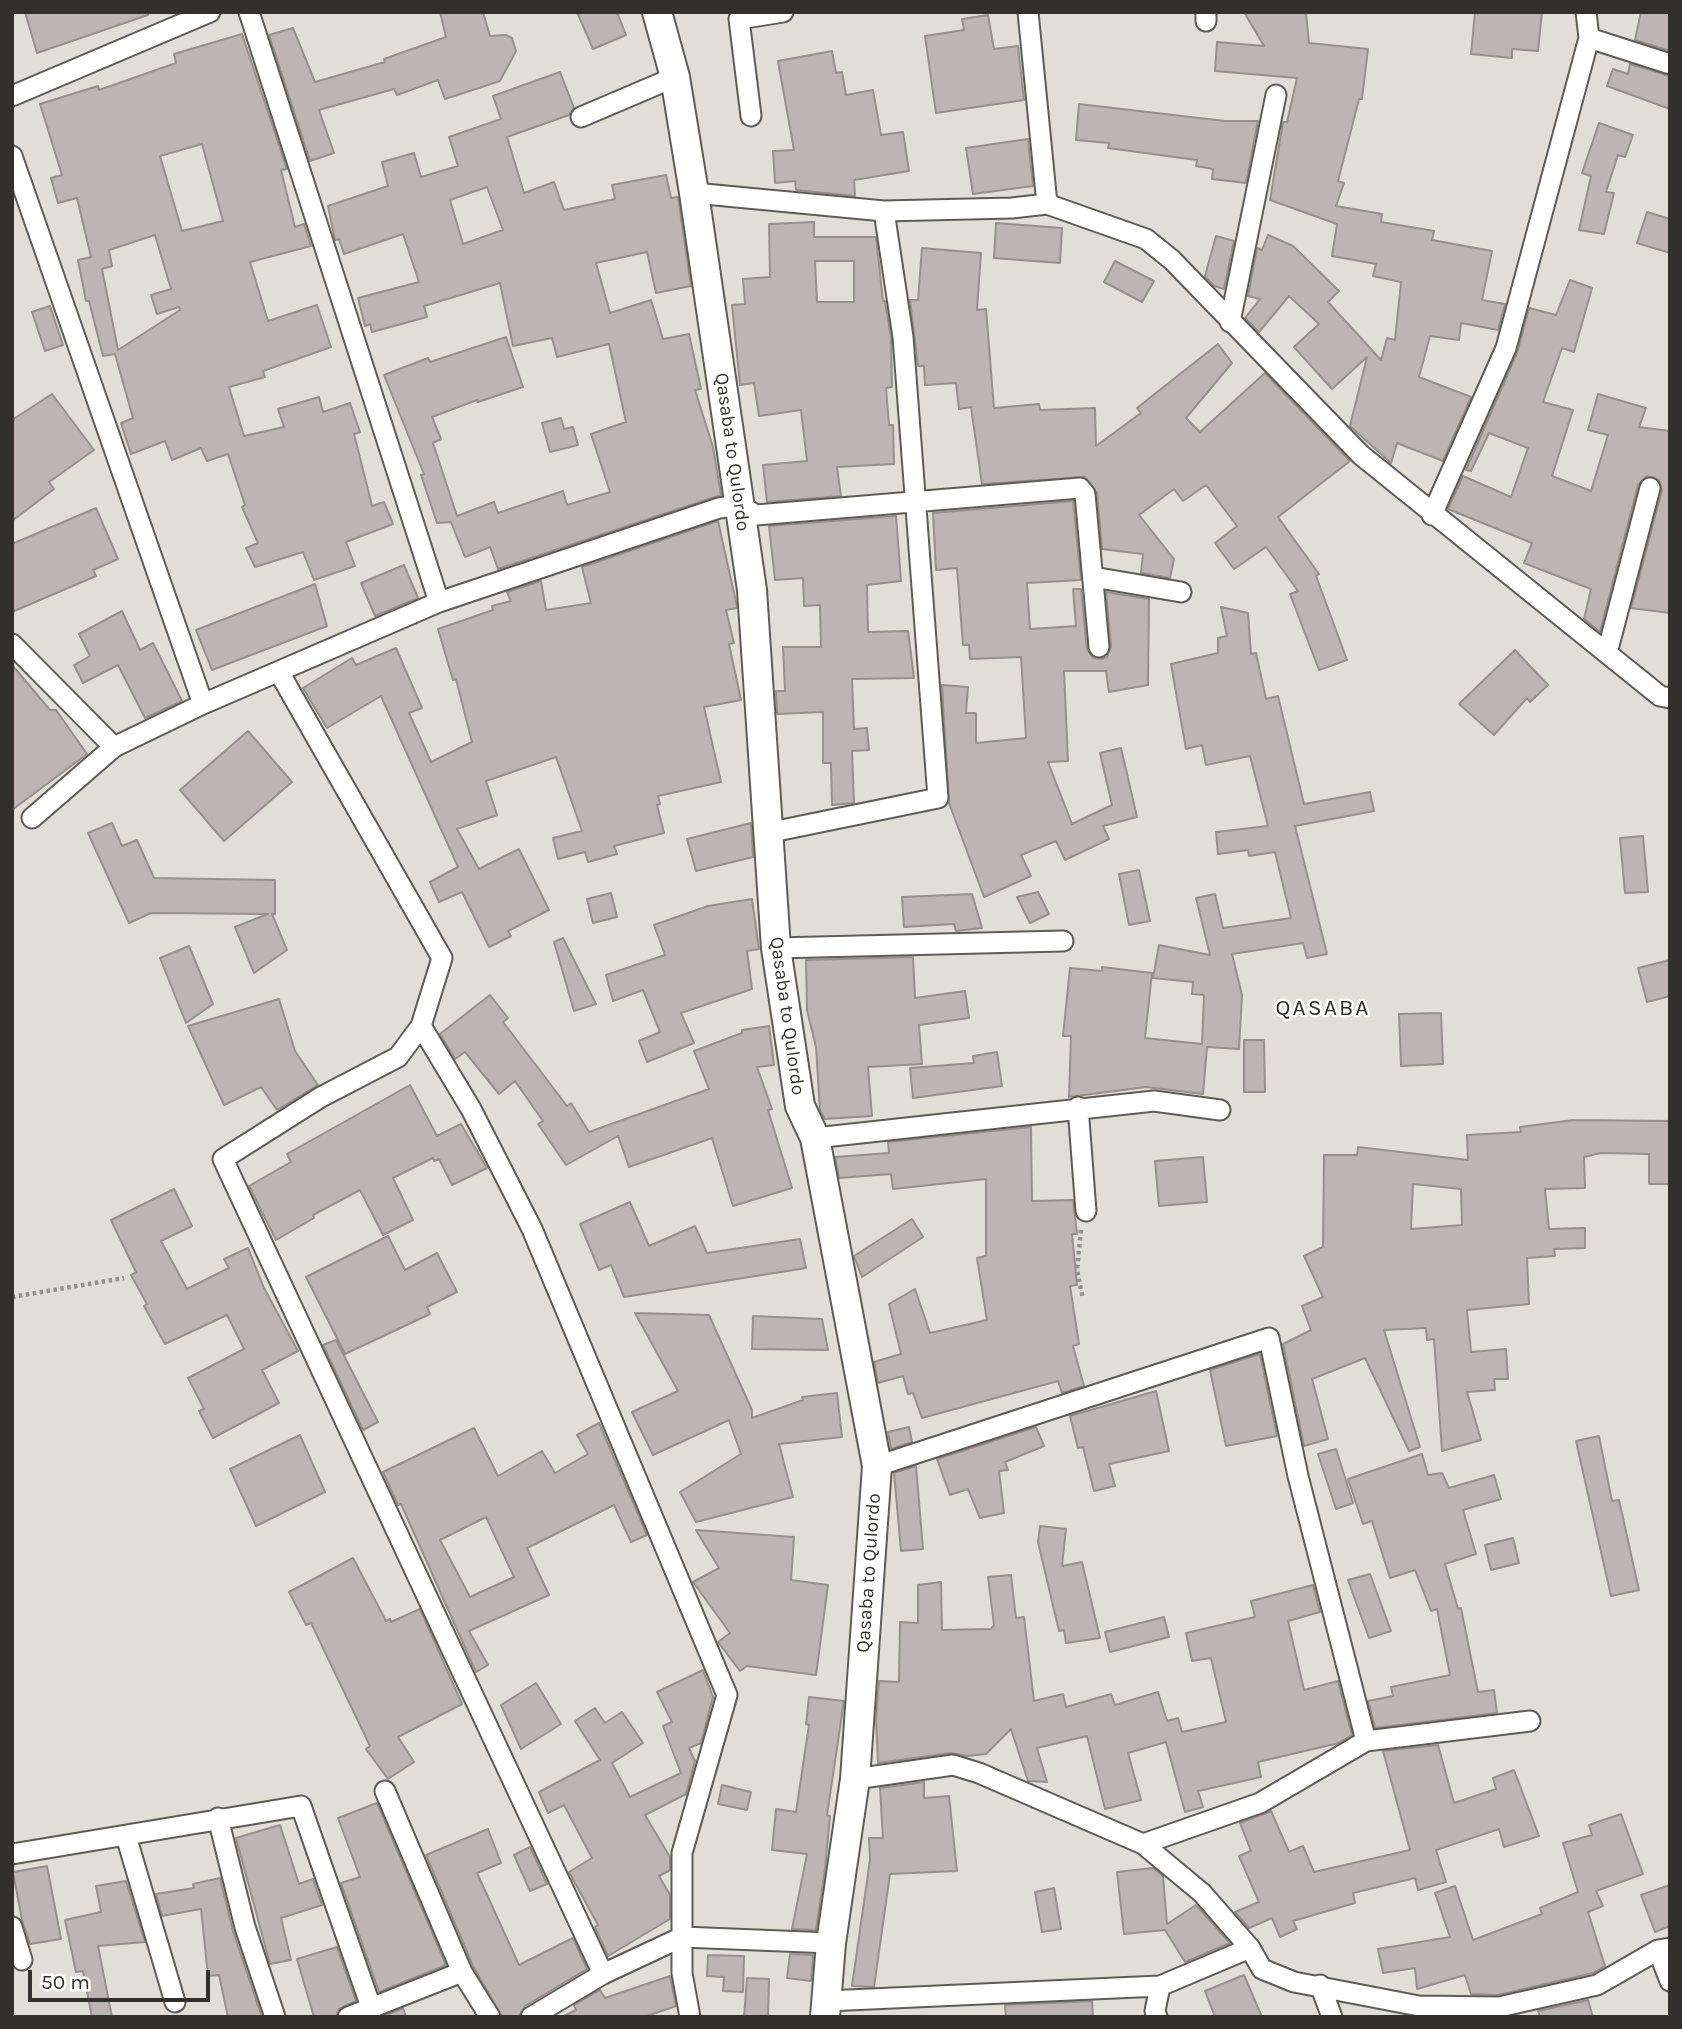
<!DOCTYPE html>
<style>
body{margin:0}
#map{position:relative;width:1682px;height:2029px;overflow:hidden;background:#e1ded7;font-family:Karla,sans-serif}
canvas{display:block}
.frame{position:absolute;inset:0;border:14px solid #31302d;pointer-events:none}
.scale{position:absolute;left:28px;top:1970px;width:182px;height:32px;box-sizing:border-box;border:4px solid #31302d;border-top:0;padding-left:9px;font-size:21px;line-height:24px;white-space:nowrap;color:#31302d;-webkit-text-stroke:5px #fff;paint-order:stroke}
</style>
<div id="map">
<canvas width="1682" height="2029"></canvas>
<div class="frame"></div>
<div class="scale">50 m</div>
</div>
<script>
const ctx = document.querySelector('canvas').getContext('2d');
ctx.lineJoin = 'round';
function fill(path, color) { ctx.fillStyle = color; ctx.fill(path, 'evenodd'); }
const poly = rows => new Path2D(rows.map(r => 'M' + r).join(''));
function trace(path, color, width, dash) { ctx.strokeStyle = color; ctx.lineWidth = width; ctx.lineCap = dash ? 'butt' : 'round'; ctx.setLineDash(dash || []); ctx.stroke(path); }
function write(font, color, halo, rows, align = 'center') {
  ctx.font = font + ' Karla,sans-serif'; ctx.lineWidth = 5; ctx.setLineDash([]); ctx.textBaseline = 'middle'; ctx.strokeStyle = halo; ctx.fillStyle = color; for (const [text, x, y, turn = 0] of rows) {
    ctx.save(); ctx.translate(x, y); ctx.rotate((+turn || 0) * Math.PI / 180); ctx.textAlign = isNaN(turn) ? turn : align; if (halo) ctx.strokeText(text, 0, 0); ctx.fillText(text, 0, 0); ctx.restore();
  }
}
const building = poly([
 [25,12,148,12,148,15,37,53,25,12],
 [440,12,483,12,490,36,506,35,512,38,516,51,500,81,445,99,438,80,397,95,394,89,319,110,334,153,310,161,269,35,293,28,315,82,385,62,384,59,446,37,440,12],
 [577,12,617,12,626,35,593,49,577,12],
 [1244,12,1306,12,1309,43,1368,49,1362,99,1359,99,1338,181,1344,183,1336,206,1382,214,1381,222,1434,231,1432,240,1492,251,1482,300,1505,304,1498,330,1461,323,1459,340,1430,336,1419,377,1471,397,1443,461,1397,443,1391,463,1350,426,1367,357,1332,389,1294,347,1319,324,1289,296,1259,332,1245,318,1260,299,1248,296,1257,248,1262,250,1268,235,1293,246,1339,291,1328,302,1381,360,1387,338,1395,340,1401,282,1373,276,1376,264,1332,256,1337,224,1270,200,1283,122,1287,122,1297,78,1215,71,1217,42,1264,46,1244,12],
 [1475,12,1542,12,1538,51,1512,49,1512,58,1471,54,1475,12],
 [1641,12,1670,12,1670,51,1635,40,1641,12],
 [988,15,994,49,1018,46,1024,100,936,113,925,36,964,30,962,19,988,15],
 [242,34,287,169,281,170,295,227,304,224,311,246,250,262,268,321,317,305,331,347,263,371,265,377,229,387,244,436,284,427,278,409,319,397,323,412,350,403,360,432,354,434,372,506,384,502,393,524,346,542,355,566,314,580,303,552,255,567,246,548,258,543,242,507,245,505,228,454,207,461,201,448,172,460,165,441,131,454,121,423,133,418,115,354,103,356,89,301,86,301,78,260,91,257,77,198,58,203,51,178,62,175,40,104,98,86,99,90,176,63,174,54,242,34],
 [202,144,223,221,182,231,160,156,202,144],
 [155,235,171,289,151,295,157,314,179,307,180,310,118,350,102,269,112,266,109,250,155,235],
 [832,51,836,73,842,72,846,95,873,90,881,135,903,132,909,171,854,180,855,196,796,190,795,181,775,183,773,151,794,150,778,61,832,51],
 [1630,64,1670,76,1670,109,1607,86,1613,69,1628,74,1630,64],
 [560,72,574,108,569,115,507,137,524,193,554,182,564,210,615,199,612,185,666,175,671,198,678,197,691,286,656,293,647,252,596,263,610,313,651,300,663,339,689,334,701,389,695,390,713,447,721,495,498,569,490,547,465,557,451,522,437,523,421,475,424,474,384,375,428,358,430,362,506,337,523,387,478,402,477,400,432,417,441,439,433,443,457,516,494,502,498,513,563,491,567,505,610,492,591,434,626,422,609,344,557,357,552,338,513,346,500,283,424,306,427,317,372,332,370,324,365,326,358,298,419,282,403,234,344,254,339,239,335,240,328,206,388,186,382,162,414,153,421,177,458,166,449,137,501,119,493,96,560,72],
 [487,187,503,230,463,244,450,200,487,187],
 [1079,104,1225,121,1258,121,1246,183,1212,179,1213,169,1196,166,1197,160,1108,148,1109,143,1076,140,1079,104],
 [1599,123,1633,135,1625,157,1618,155,1606,192,1614,193,1604,234,1579,230,1591,176,1582,173,1599,123],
 [1028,139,1033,186,973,194,966,148,1028,139],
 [1647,212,1670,219,1670,253,1637,243,1647,212],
 [814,222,814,237,876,237,883,301,885,301,891,338,892,387,886,388,889,425,893,425,894,464,837,467,841,496,767,502,763,465,807,461,801,410,759,416,754,383,740,385,732,305,745,304,743,279,770,277,769,224,814,222],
 [815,261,854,261,854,302,817,302,815,261],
 [996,223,1062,228,1060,263,994,258,996,223],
 [1216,236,1234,241,1224,289,1214,286,1205,276,1216,236],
 [922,248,981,253,977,310,986,309,994,408,1039,404,1040,410,1095,408,1096,446,1141,413,1137,408,1218,344,1232,363,1186,418,1200,432,1265,373,1350,461,1278,517,1319,574,1316,576,1347,660,1319,670,1290,594,1298,591,1266,547,1234,569,1215,543,1237,526,1206,485,1183,501,1174,489,1139,515,1174,559,1170,578,1141,573,1143,554,1102,549,1097,493,1085,477,982,484,971,407,959,409,956,383,925,385,924,366,918,366,910,300,918,300,922,248],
 [1115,261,1154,281,1142,302,1104,282,1115,261],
 [1570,280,1592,288,1574,352,1562,348,1543,402,1573,410,1552,476,1591,491,1608,435,1588,430,1598,394,1646,408,1639,427,1670,431,1670,613,1631,608,1662,490,1659,480,1647,476,1638,485,1600,632,1584,619,1591,589,1524,563,1532,543,1448,509,1463,476,1511,497,1528,448,1489,433,1471,471,1466,470,1517,353,1529,308,1556,315,1570,280],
 [50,306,63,345,45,351,32,312,50,306],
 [52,394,94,450,49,482,54,489,12,521,12,420,52,394],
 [561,418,564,429,573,427,578,445,550,452,542,423,561,418],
 [1073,501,1081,580,1027,583,1030,629,1076,626,1073,589,1081,589,1087,649,1093,658,1101,659,1107,657,1111,647,1106,592,1149,599,1148,685,1109,692,1106,671,1064,671,1068,761,1048,762,1072,824,1112,805,1100,753,1121,748,1137,817,1103,826,1109,839,1065,860,1056,841,1021,855,1031,876,984,897,949,803,942,685,968,687,966,713,976,713,976,743,1026,738,1021,657,970,659,969,645,963,645,957,568,936,570,933,513,1073,501],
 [96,508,118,559,93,570,96,576,12,612,12,544,96,508],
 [896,516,901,581,867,585,868,632,908,631,914,678,852,679,854,729,867,728,869,750,852,751,854,803,832,805,831,763,823,763,823,712,777,714,776,691,785,691,783,647,821,647,820,605,804,606,803,578,775,580,769,526,896,516],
 [718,521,736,602,737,608,726,610,734,643,729,644,741,700,704,707,721,782,658,796,660,804,657,805,664,833,614,846,617,854,588,862,585,852,558,859,553,838,582,831,556,757,486,781,497,815,457,829,479,869,519,849,549,910,508,931,511,936,489,947,462,892,439,902,430,882,458,867,381,696,327,728,303,688,352,658,356,665,396,648,422,708,409,713,431,762,472,742,456,679,453,680,438,629,493,610,492,606,511,601,507,592,541,581,546,610,591,603,582,567,718,521],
 [404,565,418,598,375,616,361,583,404,565],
 [315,584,327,626,212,670,196,630,315,584],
 [1221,607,1248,613,1251,654,1256,653,1266,699,1278,696,1304,804,1370,792,1374,811,1295,826,1327,954,1307,958,1303,943,1232,954,1242,995,1239,1049,1207,1047,1203,1094,1146,1087,1069,1097,1071,1036,1063,1036,1070,968,1102,971,1102,967,1152,973,1145,1038,1202,1044,1204,995,1192,994,1193,982,1153,978,1159,945,1210,955,1196,898,1215,894,1223,928,1291,918,1275,852,1249,856,1248,850,1218,854,1216,832,1268,826,1250,756,1206,765,1202,745,1186,749,1171,664,1218,653,1218,638,1227,636,1221,607],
 [122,611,140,650,153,643,182,701,145,718,118,665,83,683,74,665,90,656,79,634,122,611],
 [1515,650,1548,685,1530,702,1527,698,1494,735,1459,704,1515,650],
 [12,665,50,710,56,710,87,754,12,810,12,665],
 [248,731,292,782,224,841,180,790,248,731],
 [112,823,122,846,137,840,154,878,275,880,275,914,272,914,287,950,254,973,235,927,268,914,151,913,129,923,88,833,112,823],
 [751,823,753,857,696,871,687,839,751,823],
 [1643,836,1648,892,1625,893,1620,838,1643,836],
 [1139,870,1150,921,1129,925,1119,874,1139,870],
 [1038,892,1049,914,1030,923,1017,897,1038,892],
 [611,893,617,917,593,923,587,899,611,893],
 [972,894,982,928,956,931,954,924,904,927,902,897,972,894],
 [752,899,759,949,747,951,752,989,681,1013,694,1043,647,1062,639,1041,660,1032,643,990,613,1001,606,975,665,955,654,925,708,906,752,899],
 [563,938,596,1004,574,1011,554,942,563,938],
 [189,946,213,1004,186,1023,160,958,189,946],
 [913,957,915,998,965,991,969,1018,919,1025,922,1064,868,1067,872,1116,825,1119,820,1110,816,1047,807,1010,806,960,913,957],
 [1670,960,1670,996,1647,1002,1638,968,1670,960],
 [490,995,508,1018,503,1022,567,1106,571,1103,589,1132,709,1089,694,1051,742,1033,742,1030,769,1026,774,1065,757,1067,772,1109,768,1110,792,1188,733,1206,712,1138,629,1167,618,1136,566,1165,538,1124,543,1121,515,1081,499,1094,465,1052,455,1059,440,1034,490,995],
 [279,999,295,1051,318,1085,277,1110,261,1087,224,1105,188,1026,279,999],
 [1441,1013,1443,1064,1401,1066,1399,1014,1441,1013],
 [1244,1040,1264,1040,1265,1092,1244,1092,1244,1040],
 [997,1052,1002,1086,913,1098,910,1068,974,1063,973,1056,997,1052],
 [410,1085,437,1136,461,1124,487,1168,452,1185,439,1159,434,1161,433,1158,393,1178,413,1220,383,1235,360,1190,313,1215,314,1218,276,1240,249,1186,291,1162,287,1154,410,1085],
 [1574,1120,1670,1121,1670,1184,1649,1184,1649,1154,1601,1153,1584,1157,1585,1188,1545,1189,1549,1229,1585,1228,1585,1248,1554,1249,1555,1256,1527,1258,1529,1304,1467,1310,1471,1352,1506,1349,1508,1379,1494,1379,1495,1390,1467,1392,1481,1440,1442,1451,1434,1339,1427,1340,1426,1328,1384,1330,1420,1447,1409,1451,1365,1358,1312,1379,1328,1439,1304,1446,1283,1344,1311,1330,1302,1306,1323,1297,1304,1256,1323,1247,1324,1155,1357,1155,1358,1147,1468,1160,1467,1135,1521,1132,1520,1127,1574,1120],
 [1413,1184,1461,1189,1462,1225,1411,1229,1413,1184],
 [1031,1127,1032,1201,1073,1200,1077,1234,1072,1234,1077,1285,1070,1286,1079,1344,1073,1346,1084,1386,1062,1393,1058,1381,922,1418,913,1393,908,1394,903,1376,878,1383,874,1362,901,1354,889,1304,915,1289,930,1333,987,1320,977,1258,986,1256,986,1179,893,1189,891,1174,839,1178,835,1157,889,1153,888,1142,1031,1127],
 [1203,1157,1207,1202,1159,1206,1155,1161,1203,1157],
 [174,1189,192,1226,161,1241,187,1289,229,1268,224,1259,248,1248,264,1288,298,1351,262,1370,279,1403,213,1438,199,1411,204,1409,188,1378,244,1349,227,1315,165,1344,144,1306,147,1304,131,1275,136,1272,111,1220,174,1189],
 [630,1202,649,1246,695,1226,707,1253,800,1239,806,1268,624,1297,611,1265,599,1270,580,1224,630,1202],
 [912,1219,923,1237,862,1277,854,1256,912,1219],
 [388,1236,405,1270,437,1253,457,1292,427,1307,430,1314,345,1354,306,1277,388,1236],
 [635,1313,709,1315,752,1410,752,1418,803,1400,802,1397,837,1393,842,1437,779,1444,793,1497,696,1522,680,1492,741,1454,729,1420,653,1455,632,1412,678,1391,635,1313],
 [753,1316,822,1319,828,1350,752,1349,753,1316],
 [336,1340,378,1422,363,1430,323,1345,336,1340],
 [1260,1354,1277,1436,1226,1446,1210,1370,1260,1354],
 [1156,1391,1169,1451,1109,1464,1115,1486,1094,1491,1083,1447,1078,1448,1070,1416,1156,1391],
 [599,1423,647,1535,631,1542,614,1505,527,1548,549,1595,469,1631,488,1665,476,1672,401,1504,398,1505,383,1472,474,1428,498,1476,542,1451,555,1473,588,1454,577,1435,599,1423],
 [486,1517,514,1577,470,1597,440,1540,486,1517],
 [909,1427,912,1442,891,1449,888,1432,909,1427],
 [1036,1427,1044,1446,1005,1462,1008,1470,999,1471,1004,1513,980,1518,968,1489,950,1495,937,1459,1036,1427],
 [300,1435,325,1492,256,1526,230,1469,300,1435],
 [1599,1436,1612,1501,1619,1500,1639,1590,1611,1596,1576,1441,1599,1436],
 [1336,1449,1353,1503,1336,1509,1318,1454,1336,1449],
 [1422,1454,1428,1475,1442,1473,1449,1488,1494,1475,1501,1499,1463,1510,1476,1554,1445,1564,1458,1609,1461,1608,1478,1692,1494,1690,1497,1713,1375,1728,1368,1701,1393,1696,1391,1687,1450,1675,1437,1609,1431,1611,1415,1570,1390,1578,1372,1521,1363,1524,1348,1479,1422,1454],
 [916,1466,923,1549,901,1551,894,1473,916,1466],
 [1040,1526,1066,1529,1062,1566,1082,1562,1100,1638,1066,1643,1064,1630,1059,1631,1038,1542,1040,1526],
 [696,1530,794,1537,791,1580,828,1585,816,1675,747,1666,740,1671,718,1642,730,1633,693,1582,719,1568,696,1530],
 [1513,1538,1519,1563,1491,1570,1485,1545,1513,1538],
 [353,1558,386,1621,390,1619,391,1622,420,1609,462,1704,398,1737,414,1762,388,1779,366,1749,370,1746,311,1623,306,1625,289,1592,353,1558],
 [1370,1574,1391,1631,1369,1638,1348,1580,1370,1574],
 [1011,1575,1016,1618,1024,1617,1034,1701,1063,1694,1066,1707,1111,1694,1115,1705,1158,1692,1167,1721,1178,1718,1182,1732,1226,1722,1211,1658,1192,1661,1186,1633,1255,1617,1251,1601,1313,1585,1320,1612,1288,1621,1304,1690,1338,1681,1352,1735,1339,1743,1258,1762,1261,1777,1198,1791,1203,1807,1185,1812,1166,1742,1128,1753,1141,1800,1105,1809,1087,1736,1037,1748,1047,1782,1028,1781,1011,1729,986,1754,967,1756,951,1753,878,1763,876,1719,879,1681,899,1682,900,1622,918,1623,918,1585,941,1582,942,1630,991,1629,994,1625,988,1577,1011,1575],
 [1164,1617,1169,1637,1110,1652,1105,1632,1164,1617],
 [703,1670,713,1697,701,1743,689,1748,695,1761,686,1794,645,1815,670,1857,670,1870,659,1876,670,1895,670,1919,608,1956,595,1927,598,1925,569,1872,592,1858,564,1805,548,1813,539,1792,600,1760,575,1721,595,1708,605,1723,622,1712,643,1743,612,1763,630,1797,681,1773,663,1726,672,1722,657,1692,703,1670],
 [536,1683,561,1724,521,1749,501,1705,536,1683],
 [809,1697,844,1701,827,1815,830,1816,825,1869,816,1930,792,1929,807,1854,772,1850,776,1809,796,1812,809,1725,806,1724,809,1697],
 [1438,1745,1454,1803,1496,1789,1493,1778,1514,1770,1539,1836,1504,1847,1499,1829,1436,1850,1446,1882,1418,1890,1415,1878,1353,1893,1355,1903,1293,1921,1297,1929,1280,1937,1272,1918,1249,1928,1235,1912,1259,1902,1239,1856,1251,1851,1240,1823,1271,1811,1289,1852,1303,1846,1314,1872,1410,1850,1383,1751,1438,1745],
 [924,1782,924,1798,949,1796,957,1871,890,1874,874,1987,852,1986,870,1860,869,1838,883,1838,880,1788,924,1782],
 [722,1785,751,1792,747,1810,718,1804,722,1785],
 [377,1803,446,1965,379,1992,341,1883,360,1877,338,1818,377,1803],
 [1621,1814,1643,1874,1596,1891,1603,1906,1588,1912,1605,1966,1593,1973,1498,1995,1471,1994,1465,1975,1417,1989,1415,1968,1383,1973,1378,1949,1450,1937,1435,1893,1455,1886,1473,1940,1542,1914,1540,1908,1578,1892,1563,1843,1592,1835,1589,1825,1621,1814],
 [280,1825,299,1884,313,1879,322,1905,281,1918,291,1960,270,1964,236,1838,280,1825],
 [488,1829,501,1863,477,1873,519,1965,573,1938,587,1969,525,2006,519,2017,502,2017,473,1966,426,1855,488,1829],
 [530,1847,547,1884,530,1891,514,1855,530,1847],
 [47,1866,61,1939,30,1944,22,1920,13,1872,47,1866],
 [1153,1868,1163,1876,1167,1924,1196,1905,1230,1943,1185,1962,1165,1930,1124,1934,1117,1872,1153,1868],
 [220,1878,233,1931,262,2017,228,2017,219,1975,208,1976,201,1909,162,1916,156,1894,194,1888,193,1884,220,1878],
 [126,1881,145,1942,98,1946,112,2017,92,2017,83,1971,76,1972,65,1920,101,1912,96,1886,126,1881],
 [1670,1885,1670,1926,1655,1932,1641,1895,1670,1885],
 [1054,1888,1061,1929,1042,1932,1035,1892,1054,1888],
 [337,1947,356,2001,339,2009,336,2017,314,2017,297,1959,337,1947],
 [790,1954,813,1955,811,1981,787,1978,790,1954],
 [708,1955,744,1956,743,1992,723,1991,724,1977,707,1976,708,1955],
 [1244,1975,1262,2017,1215,2017,1205,1991,1244,1975],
 [670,1976,676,2006,644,2017,562,2017,576,2010,574,2005,600,1990,605,1998,670,1976],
 [747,1978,769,1979,768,2017,744,2017,747,1978],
 [1588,2000,1593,2017,1540,2017,1538,2011,1588,2000],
 [1092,2001,1093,2017,1006,2017,1005,2005,1092,2001],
 [403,2008,406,2017,382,2017,403,2008]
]);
fill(building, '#bdb5b3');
trace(building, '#978f8d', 2);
const street = poly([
 [249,12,439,602],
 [1028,12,1047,204],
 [1206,21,1206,12],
 [1589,38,1670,64],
 [12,96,210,12],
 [751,116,739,19,783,12],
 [581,117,675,77],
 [12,156,203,704],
 [694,193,884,211,1012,208,1047,204,1146,239,1172,260,1361,455,1660,696,1670,698],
 [1230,322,1276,95],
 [1432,515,1506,348,1589,38,1586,12],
 [1093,577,1181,592],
 [12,644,114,747],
 [1607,653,1650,488],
 [279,672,442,958,421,1026,471,1109,532,1229,727,1695,682,1853,682,1973,690,2017],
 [32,818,114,747,203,704,439,602,719,508,740,505,756,515,1080,488,1085,494,1099,647],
 [767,833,938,798,903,337,884,211],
 [776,948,1063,941],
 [421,1026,398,1057,321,1097,223,1159,603,1974],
 [1078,1107,1086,1211],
 [815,1138,1154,1101,1220,1110],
 [877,1466,1269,1338,1298,1476,1366,1741],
 [855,1779,953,1765,979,1773,1143,1844,1202,1893,1250,1948,1262,1969,1294,1982,1419,2006,1499,2007,1597,1985,1658,1950,1670,1948],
 [385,1791,462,1972,490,2017],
 [218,1818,245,1927,275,2017],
 [126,1836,175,2002],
 [1143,1844,1260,1803,1366,1741,1530,1721],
 [12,1854,301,1806,372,2010],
 [12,1927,22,1960],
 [1658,1950,1670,1981],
 [1320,1985,1332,2017],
 [826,2001,1160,1986,1250,1948],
 [348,2017,462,1972],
 [531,2017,603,1974,682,1937,831,1943],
 [1157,2017,1155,2011,1160,1986]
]);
const secondary = poly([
 [657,12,675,77,694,193,752,590,776,948,800,1106,815,1138,877,1466,855,1779,831,1943,825,2017]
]);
trace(street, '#5e5c56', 23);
trace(secondary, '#5e5c56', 32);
trace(poly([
 [1081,1230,1077,1270,1083,1299],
 [12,1297,124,1278]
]), '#93918b', 4.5, [3.5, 3.5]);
trace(street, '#fff', 19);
trace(secondary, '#fff', 28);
write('19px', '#31302d', '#fff', [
 ["Qasaba to Qulordo",732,452,82],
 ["Qasaba to Qulordo",787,1016,82],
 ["Qasaba to Qulordo",869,1573,-86]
]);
ctx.letterSpacing = '2px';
write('23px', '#2f2d28', '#fff', [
 ["QASABA",1323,1008]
]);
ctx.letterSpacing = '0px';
</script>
